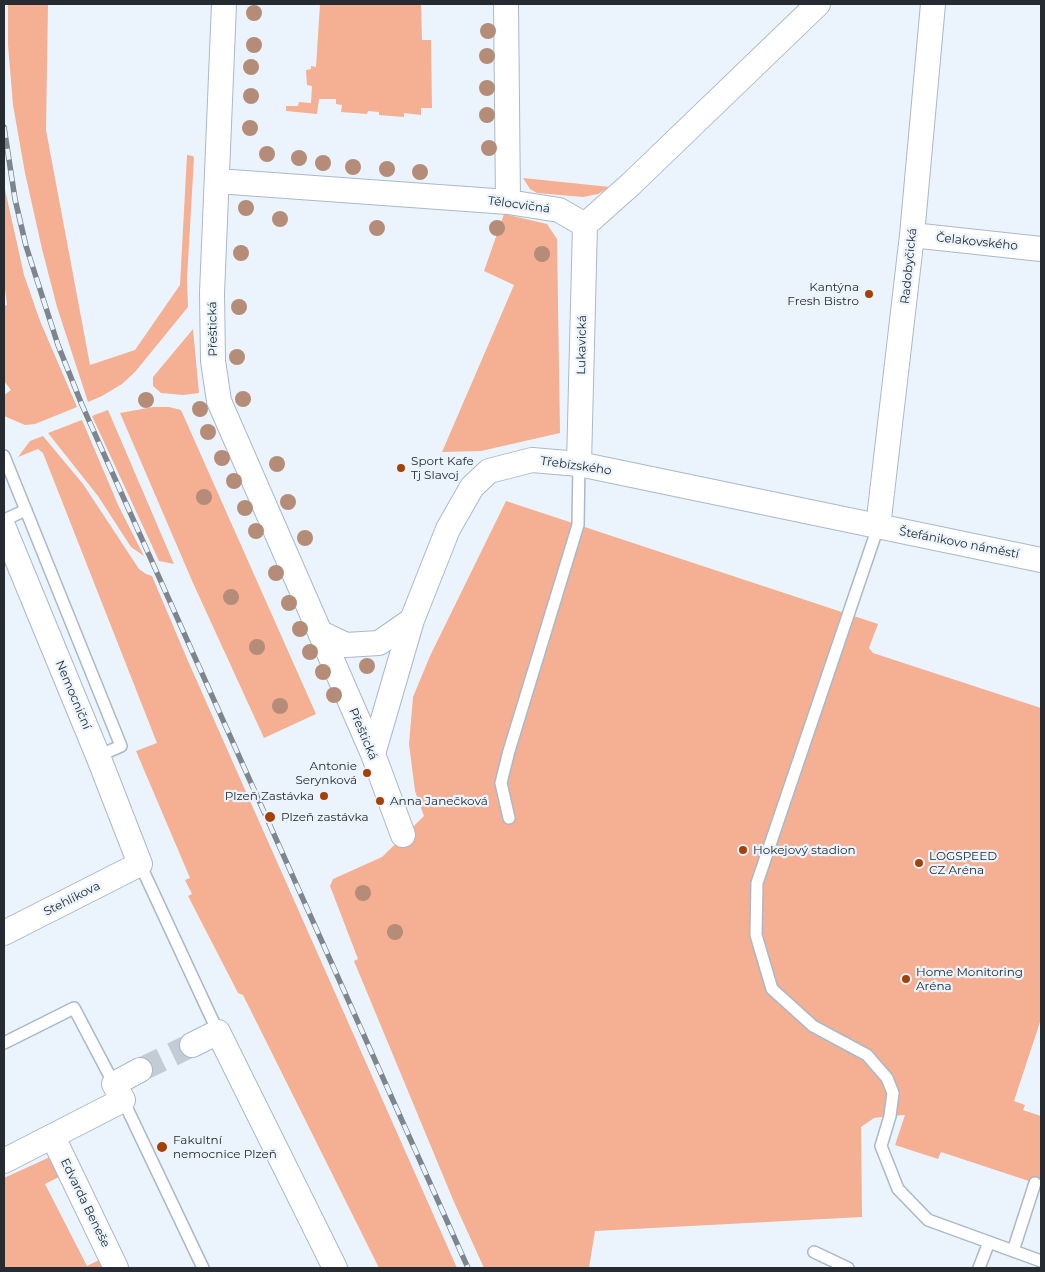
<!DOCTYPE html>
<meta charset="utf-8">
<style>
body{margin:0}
#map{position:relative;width:1045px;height:1272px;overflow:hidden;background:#ebf4fd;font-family:Montserrat,sans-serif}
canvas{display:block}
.frame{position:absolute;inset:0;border:5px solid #252b30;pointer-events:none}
</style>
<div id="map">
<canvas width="1045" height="1272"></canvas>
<div class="frame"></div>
</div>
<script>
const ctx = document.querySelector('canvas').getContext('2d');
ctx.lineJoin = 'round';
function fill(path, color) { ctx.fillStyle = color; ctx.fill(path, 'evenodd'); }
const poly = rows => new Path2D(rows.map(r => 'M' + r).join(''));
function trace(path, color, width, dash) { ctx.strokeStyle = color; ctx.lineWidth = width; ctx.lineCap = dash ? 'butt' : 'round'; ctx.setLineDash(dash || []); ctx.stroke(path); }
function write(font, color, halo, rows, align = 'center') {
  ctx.font = font + ' Montserrat,sans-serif'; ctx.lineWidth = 4.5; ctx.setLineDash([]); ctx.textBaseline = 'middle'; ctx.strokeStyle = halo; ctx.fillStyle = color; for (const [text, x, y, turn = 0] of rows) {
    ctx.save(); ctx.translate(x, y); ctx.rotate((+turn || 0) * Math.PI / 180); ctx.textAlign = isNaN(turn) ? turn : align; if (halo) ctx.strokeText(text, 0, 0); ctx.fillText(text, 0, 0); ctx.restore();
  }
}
fill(poly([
 [8,4,48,4,46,130,90,365,135,350,180,285,187,155,193,156,194,158,187,279,188,307,135,372,122,384,102,396,88,402,57,307,42,249,25,173,13,105,8,45],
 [320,4,421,4,422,40,431,40,432,108,421,108,421,115,404,113,404,117,379,115,379,112,368,111,367,114,341,112,342,105,336,104,336,99,319,99,317,114,286,111,286,106,298,106,299,102,311,103,312,86,307,85,306,70,311,69,311,66,316,67],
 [523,178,610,187,598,194,583,197,537,193,530,189],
 [4,185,24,275,40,321,77,407,35,424,25,425,4,416,4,395,11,390,4,381,4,306,7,305,4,281],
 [504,214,547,224,557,239,560,433,481,451,442,452,514,285,484,271],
 [193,329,199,393,183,395,161,393,153,386,153,377],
 [153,407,169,407,181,410,316,714,264,738,193,583,120,413],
 [108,410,174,564,159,561,92,416],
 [82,420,119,507,144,556,131,547,98,496,48,433],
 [43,436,83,484,139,569,146,574,152,576,188,661,457,1268,379,1268,243,995,238,993,188,896,192,894,185,880,190,878,136,751,157,743,43,453,38,449,18,457,30,441],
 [506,501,878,624,869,648,873,653,1041,708,1041,1019,1014,1101,1025,1105,1023,1110,1041,1116,1041,1185,941,1152,938,1159,895,1145,905,1115,890,1116,874,1118,861,1127,862,1217,595,1231,589,1268,484,1268,454,1202,354,961,358,959,330,886,333,879,382,857,424,816,415,791,409,744,413,697,430,656],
 [50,1157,61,1176,45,1184,87,1266,103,1258,104,1268,4,1268,4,1178]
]), '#f5af92');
trace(poly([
 [140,1070,192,1045]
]), '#c3ccd4', 24, [24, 12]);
const lane = poly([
 [4,456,121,746,98,756],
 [4,520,26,510],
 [878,527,757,883,756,935,772,989,813,1026,867,1055,887,1078,893,1093,890,1116,881,1146,898,1189,928,1220,1041,1261],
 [509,818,501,783,509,751,578,525,579,464],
 [140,864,218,1032],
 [4,1043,74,1008,114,1084],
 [123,1100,203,1268],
 [1013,1251,1035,1183],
 [814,1252,848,1268],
 [979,1268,989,1242]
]);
const street = poly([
 [224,4,212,293,213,361,219,401,373,754,403,835],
 [506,4,508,202],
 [217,181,508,202,559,210,585,225],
 [585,225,631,184,818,4],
 [912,235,1041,249],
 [579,464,585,225],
 [878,527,912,235,933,4],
 [4,528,98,756,140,864,4,933],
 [321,633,346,645,379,643,412,620],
 [373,754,412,620,448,529,472,487,489,471,532,460,579,464,1041,560],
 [192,1045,218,1032,335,1268],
 [53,1137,116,1268],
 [4,1161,123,1100,114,1084,140,1070]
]);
trace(lane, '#aab9c7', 14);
trace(street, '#aab9c7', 26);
trace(lane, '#fff', 11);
trace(street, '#fff', 24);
const rail = poly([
 [4,127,15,199,26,246,58,345,82,405,468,1268]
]);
trace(rail, '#7e858c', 5.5);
trace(rail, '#ebf4fd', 4, [11]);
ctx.fillStyle = '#b58c78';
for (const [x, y] of [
 [254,13],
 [488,31],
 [254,45],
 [487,56],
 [251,67],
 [487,88],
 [251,96],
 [487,115],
 [250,128],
 [489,148],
 [267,154],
 [299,158],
 [323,163],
 [353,167],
 [387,169],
 [420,172],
 [246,208],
 [280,219],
 [377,228],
 [497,228],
 [241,253],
 [542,254],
 [239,307],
 [237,357],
 [243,399],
 [146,400],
 [200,409],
 [208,432],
 [222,458],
 [277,464],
 [234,481],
 [204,497],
 [288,502],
 [245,508],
 [256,531],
 [305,538],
 [276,573],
 [231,597],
 [289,603],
 [300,629],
 [257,647],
 [310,652],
 [367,666],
 [323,672],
 [334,695],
 [280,706],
 [363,893],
 [395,932]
]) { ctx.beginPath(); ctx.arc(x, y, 8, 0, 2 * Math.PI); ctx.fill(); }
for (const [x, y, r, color] of [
 [869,294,5,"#a44109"],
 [401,468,5,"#a44109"],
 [367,773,5,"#a44109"],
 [324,796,5,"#a44109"],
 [380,801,5,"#a44109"],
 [270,817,6,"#a44109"],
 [743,850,5,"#a44109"],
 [919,863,5,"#a44109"],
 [906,979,5,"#a44109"],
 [162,1147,6,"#a44109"]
]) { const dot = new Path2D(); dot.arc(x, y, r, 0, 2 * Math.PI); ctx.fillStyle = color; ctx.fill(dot); trace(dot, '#ebf4fd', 2); }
write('12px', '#252b30', '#ebf4fd', [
 ["Tělocvičná",519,205,8],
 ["Čelakovského",977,242,6],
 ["Radobyčická",909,266,-84],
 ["Přeštická",213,329,-91],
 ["Lukavická",582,345,-89],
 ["Třebízského",576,466,8],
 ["Štefánikovo náměstí",959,543,11],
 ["Nemocniční",73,695,67],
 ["Přeštická",363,734,67],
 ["Stehlíkova",72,899,-27],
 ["Edvarda Beneše",85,1203,64]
]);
write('12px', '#252b30', '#ebf4fd', [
 ["Kantýna",859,287,"right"],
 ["Fresh Bistro",859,301,"right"],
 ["Sport Kafe",411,461],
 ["Tj Slavoj",411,475],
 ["Antonie",357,766,"right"],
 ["Serynková",357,780,"right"],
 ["Plzeň Zastávka",314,796,"right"],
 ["Anna Janečková",390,801],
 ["Plzeň zastávka",281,817],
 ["Hokejový stadion",753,850],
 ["LOGSPEED",929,856],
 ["CZ Aréna",929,870],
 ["Home Monitoring",916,972],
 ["Aréna",916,986],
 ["Fakultní",173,1140],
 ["nemocnice Plzeň",173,1154]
], 'left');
</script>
